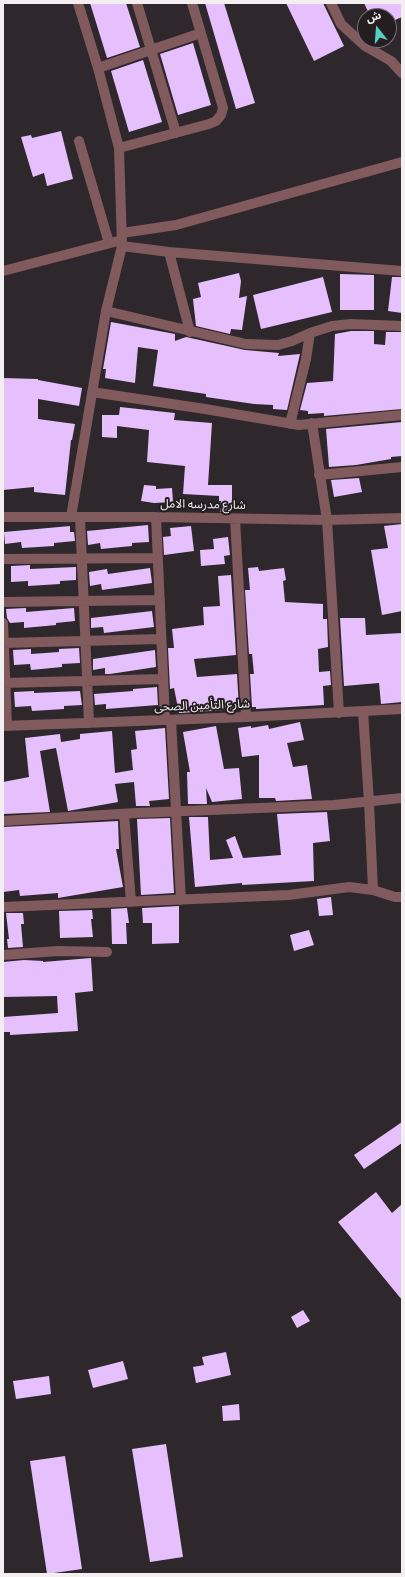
<!DOCTYPE html>
<meta charset="utf-8">
<style>
body{margin:0}
#map{position:relative;width:405px;height:1577px;overflow:hidden;background:#2e272b;font-family:Signika,"Noto Sans Arabic",sans-serif}
canvas{display:block}
.frame{position:absolute;inset:0;border:4px solid #f3eef0;pointer-events:none}
.north{position:absolute;left:357px;top:8px;width:40px;height:40px;box-sizing:border-box;background:#241e21;border:1px solid #777174;border-radius:50%;rotate:343deg;font-size:11px;font-weight:700;line-height:16px;text-align:center;color:#f3eef0}
.north::after{content:'';display:block;margin:auto;width:14px;height:18px;background:#57cec2;clip-path:polygon(50% 0,100% 100%,50% 72%,0 100%)}
</style>
<div id="map">
<canvas width="405" height="1577"></canvas>
<div class="frame"></div>
<div class="north">ش</div>
</div>
<script>
const ctx = document.querySelector('canvas').getContext('2d');
ctx.lineJoin = 'round';
function fill(path, color) { ctx.fillStyle = color; ctx.fill(path, 'evenodd'); }
const poly = rows => new Path2D(rows.map(r => 'M' + r).join(''));
function trace(path, color, width, dash) { ctx.strokeStyle = color; ctx.lineWidth = width; ctx.lineCap = dash ? 'butt' : 'round'; ctx.setLineDash(dash || []); ctx.stroke(path); }
function write(font, color, halo, rows, align = 'center') {
  ctx.font = font + ' Signika,"Noto Sans Arabic",sans-serif'; ctx.lineWidth = 4; ctx.setLineDash([]); ctx.textBaseline = 'middle'; ctx.strokeStyle = halo; ctx.fillStyle = color; for (const [text, x, y, turn = 0] of rows) {
    ctx.save(); ctx.translate(x, y); ctx.rotate((+turn || 0) * Math.PI / 180); ctx.textAlign = isNaN(turn) ? turn : align; if (halo) ctx.strokeText(text, 0, 0); ctx.fillText(text, 0, 0); ctx.restore();
  }
}
fill(poly([
 [90,3,126,3,140,47,107,58],
 [205,3,224,3,255,103,236,109],
 [286,3,323,3,344,46,314,61],
 [364,3,402,3,402,17,395,20,393,16,370,16],
 [193,43,211,105,178,115,160,54],
 [143,60,162,122,129,132,111,71],
 [61,131,73,179,47,186,44,173,33,177,21,137,31,135,32,138],
 [239,273,241,281,239,298,247,296,242,330,231,329,230,334,196,326,193,299,201,297,198,283],
 [340,274,374,275,374,310,340,310],
 [323,277,332,312,261,329,253,295],
 [392,277,402,277,402,313,388,311],
 [111,322,175,334,175,341,186,337,245,350,279,353,278,356,300,354,287,410,273,409,273,405,254,404,206,397,206,394,153,386,158,350,138,347,135,383,105,378,106,369,103,369],
 [351,331,374,331,374,344,385,345,386,332,402,332,402,409,324,416,324,413,308,414,308,411,300,410,307,383,333,381,335,334],
 [3,378,38,379,38,380,82,388,79,406,38,399,38,419,75,424,72,440,71,440,65,495,34,492,34,487,3,490],
 [120,407,175,413,174,420,212,423,208,485,232,485,232,511,220,512,221,501,219,501,219,496,183,494,185,466,147,462,149,430,117,426,117,438,102,437,102,415,119,415],
 [402,422,402,456,391,457,391,459,356,465,329,467,326,429],
 [359,478,362,492,334,497,331,480],
 [144,485,156,486,156,489,172,488,173,502,154,503,141,501],
 [402,524,402,611,382,615,371,550,388,548,384,526],
 [148,525,149,542,132,543,132,546,101,549,100,543,88,545,87,531],
 [70,526,70,532,74,532,75,541,54,543,54,546,22,548,21,542,5,544,4,532],
 [191,526,194,551,164,555,163,537,171,536,170,528],
 [228,537,230,555,224,556,225,564,201,566,200,550,214,549,213,539],
 [30,565,30,569,76,567,76,580,60,581,60,584,28,586,28,581,11,582,11,566],
 [258,567,259,571,284,568,286,580,283,581,285,602,323,604,323,619,327,619,328,647,318,649,319,672,330,671,331,685,323,686,324,705,256,709,256,707,252,707,250,674,254,674,252,654,249,654,245,590,250,590,248,568],
 [150,568,152,583,102,590,101,584,90,586,89,572,107,569,108,574],
 [231,575,236,655,194,659,197,677,237,674,239,709,179,713,174,688,170,689,168,648,174,648,172,629,204,625,203,607,220,606,218,576],
 [26,608,26,612,74,608,75,621,56,623,56,625,24,628,24,622,10,623,7,618,6,609],
 [152,611,154,627,104,633,103,627,91,628,91,618],
 [340,618,365,618,366,635,402,633,402,702,381,704,379,683,344,686],
 [79,648,80,663,62,664,62,667,31,670,30,664,14,665,13,650,31,649,31,654,59,652,59,649],
 [155,650,156,667,110,674,105,674,105,668,93,670,93,659],
 [157,687,158,705,106,709,106,704,95,705,94,694,133,691,133,689],
 [34,691,34,693,80,691,82,705,64,706,64,709,32,711,31,706,15,707,14,692],
 [300,722,304,740,287,743,293,767,307,765,312,799,276,801,275,798,259,798,259,755,242,757,238,728,251,726,251,728,268,725,269,729],
 [216,726,224,769,239,768,242,799,212,802,206,788,207,804,188,804,187,772,190,772,183,732],
 [165,728,169,799,149,801,150,806,136,806,134,782,115,784,118,802,68,811,56,748,40,751,50,812,3,814,3,782,29,777,25,738,60,734,61,742,80,739,80,734,112,731,115,773,133,770,131,750,137,749,135,731],
 [327,812,330,841,313,843,314,881,242,885,242,883,195,887,189,817,208,817,210,860,233,858,226,840,235,836,243,858,281,855,277,814],
 [170,818,174,893,141,895,137,819],
 [118,821,119,849,116,849,123,887,58,898,58,893,20,896,19,890,3,892,3,827],
 [331,897,333,915,319,916,317,899],
 [179,906,179,943,152,944,152,923,143,923,142,908],
 [127,908,129,923,126,923,127,944,112,944,111,909],
 [92,910,93,919,91,919,93,937,60,938,59,911],
 [6,913,23,913,24,924,21,924,23,947,8,948,7,939,9,939],
 [309,930,314,945,294,951,290,935],
 [91,958,93,991,75,993,78,1031,10,1035,10,1032,3,1032,3,1017,58,1013,57,996,3,997,3,962,24,960,43,961,43,962],
 [402,1122,402,1143,364,1169,354,1155],
 [376,1192,392,1213,402,1204,402,1300,338,1222],
 [303,1310,310,1321,297,1328,291,1317],
 [226,1352,231,1375,196,1383,193,1367,204,1365,202,1357],
 [123,1361,128,1379,93,1388,88,1370],
 [49,1376,51,1394,16,1399,13,1381],
 [239,1404,240,1420,223,1421,222,1406],
 [166,1444,183,1557,150,1562,132,1449],
 [65,1456,82,1569,47,1574,30,1461]
]), '#e5c0fc');
trace(poly([
 [137,3,176,133],
 [331,3,341,24,365,46,391,61,402,73],
 [98,68,201,33],
 [79,141,109,243],
 [119,148,209,124,216,121,221,115,223,108,221,101,192,3],
 [122,233,176,225,402,162],
 [122,246,169,252,402,271],
 [169,252,190,332],
 [3,271,122,240],
 [106,311,246,344,278,345,292,341,310,333,332,326,351,324,402,326],
 [92,392,205,409,299,425,402,415],
 [312,423,327,520,339,713],
 [290,424,306,359,310,333],
 [319,475,402,467],
 [3,517,156,517,327,520,402,518],
 [71,517,106,311,122,246,119,148,98,68,78,3],
 [80,517,89,723],
 [156,517,165,720],
 [235,519,246,717],
 [3,559,158,558],
 [3,602,160,600],
 [3,623,7,726],
 [3,643,161,639],
 [3,683,163,679],
 [363,711,369,802,373,890],
 [171,720,181,900],
 [3,726,246,717,402,709],
 [124,814,131,902],
 [3,821,136,813,334,805,402,798],
 [3,907,289,895,349,887,373,890,395,897,402,897],
 [3,955,58,951,107,952]
]), '#805a5c', 10);
write('12px', '#f3eef0', '#241e21', [
 ["شارع مدرسه الامل",203,505,1],
 ["شارع التأمين الصحى",202,706,-2]
]);
</script>
